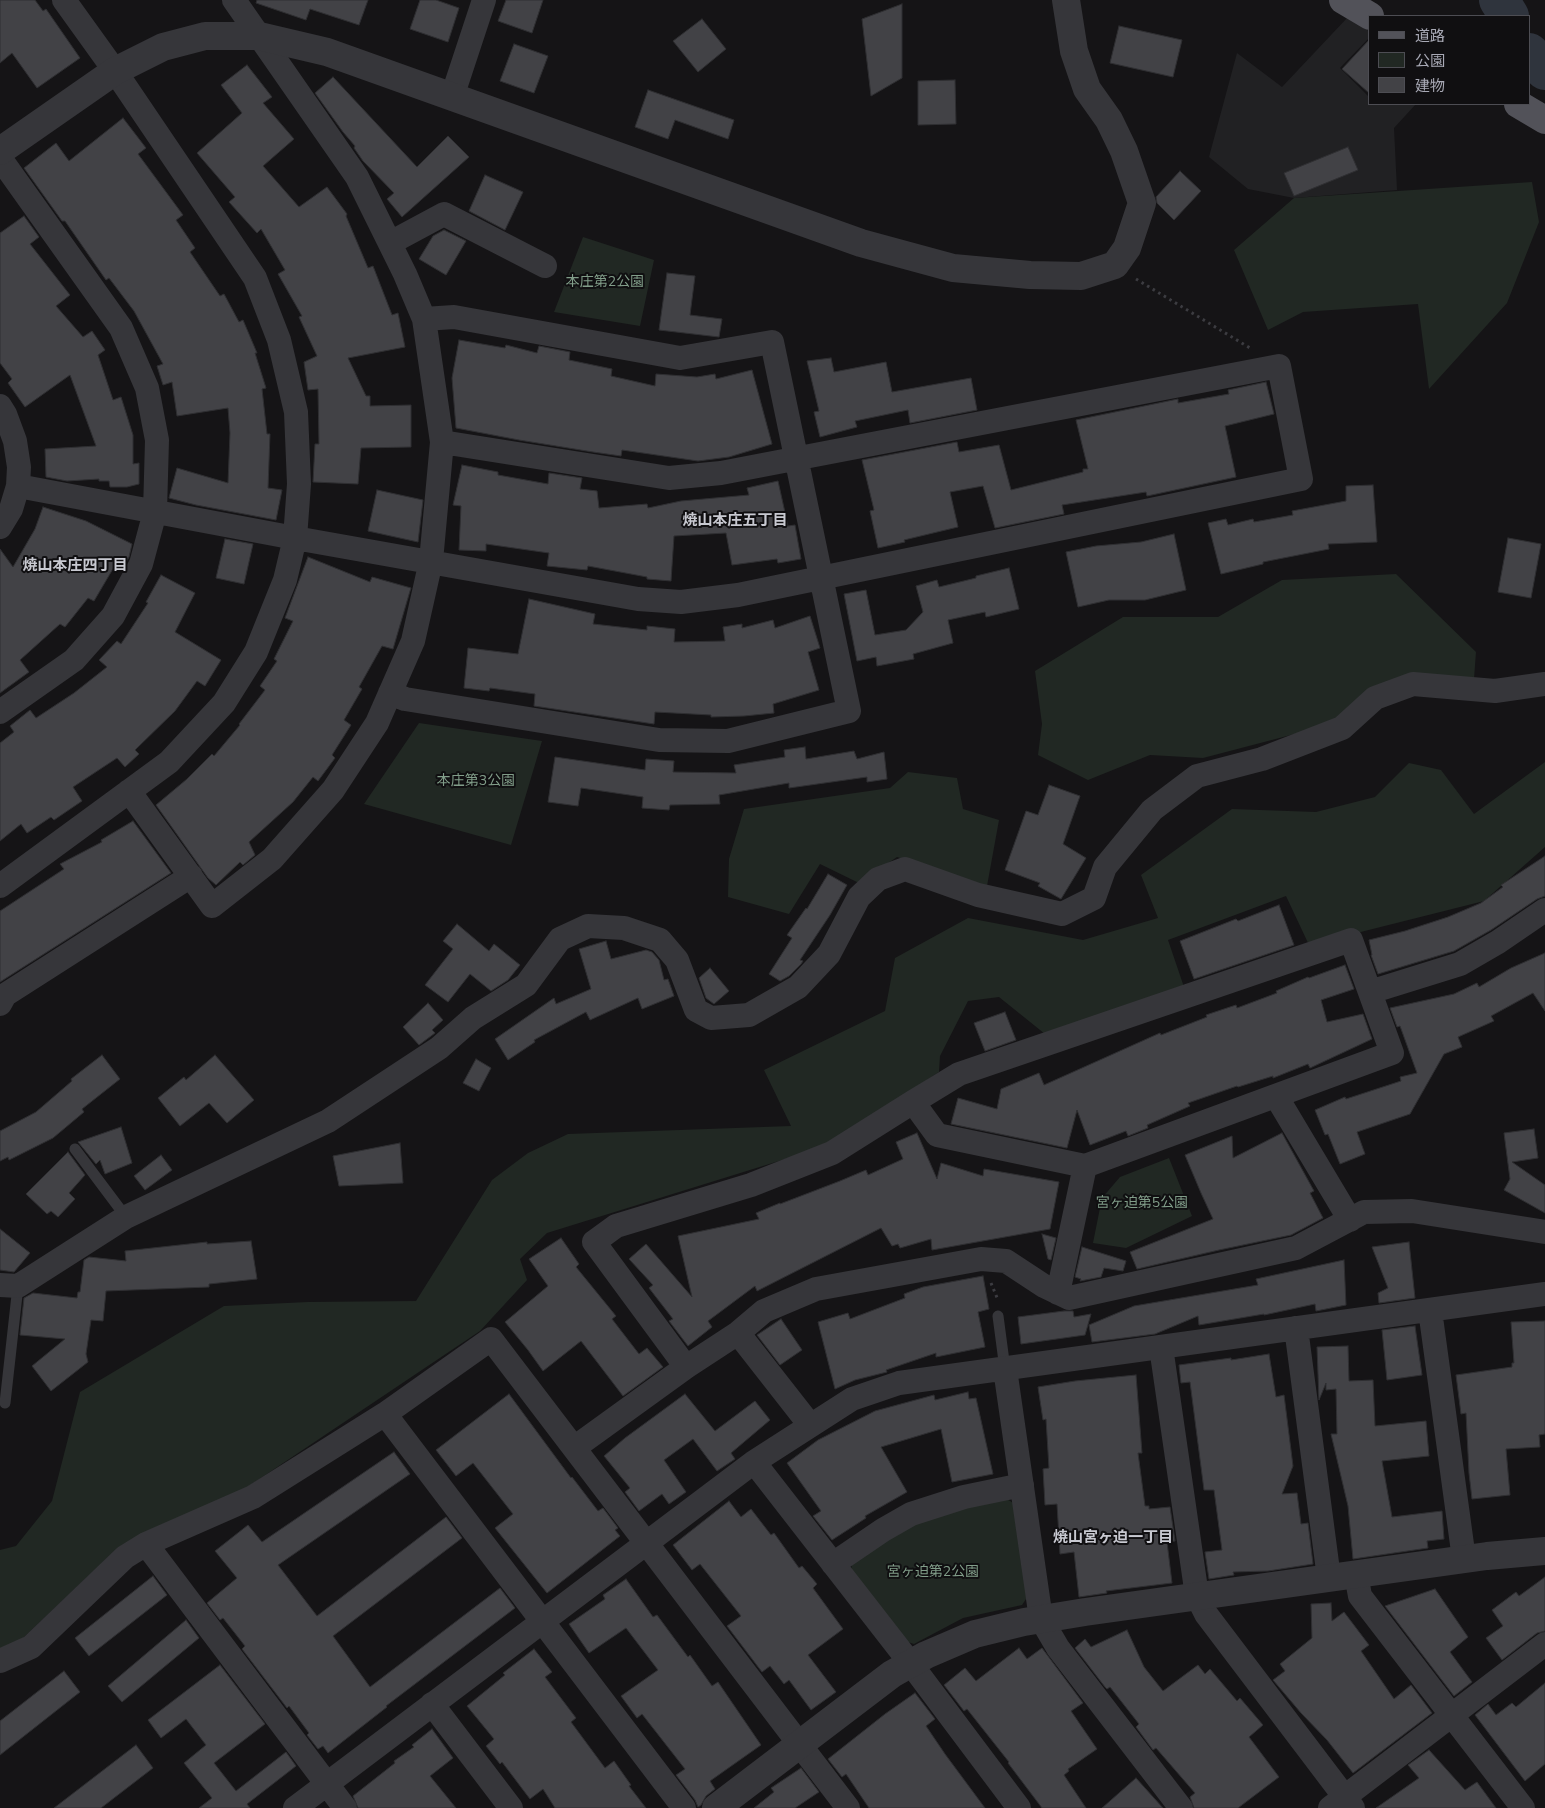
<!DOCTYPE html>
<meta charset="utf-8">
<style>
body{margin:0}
#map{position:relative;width:1545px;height:1808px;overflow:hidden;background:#151416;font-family:"Nunito Sans","Noto Sans JP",sans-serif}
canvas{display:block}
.legend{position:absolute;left:1368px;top:15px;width:162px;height:90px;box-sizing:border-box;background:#100f11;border:1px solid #4d4d53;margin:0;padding:6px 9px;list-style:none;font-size:15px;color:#a8a9b5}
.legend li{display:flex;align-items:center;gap:10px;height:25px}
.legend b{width:25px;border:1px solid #4d4d53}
</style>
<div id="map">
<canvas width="1545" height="1808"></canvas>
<ul class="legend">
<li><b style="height:6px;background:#525259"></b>道路</li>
<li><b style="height:14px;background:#212823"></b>公園</li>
<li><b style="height:14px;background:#424246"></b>建物</li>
</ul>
</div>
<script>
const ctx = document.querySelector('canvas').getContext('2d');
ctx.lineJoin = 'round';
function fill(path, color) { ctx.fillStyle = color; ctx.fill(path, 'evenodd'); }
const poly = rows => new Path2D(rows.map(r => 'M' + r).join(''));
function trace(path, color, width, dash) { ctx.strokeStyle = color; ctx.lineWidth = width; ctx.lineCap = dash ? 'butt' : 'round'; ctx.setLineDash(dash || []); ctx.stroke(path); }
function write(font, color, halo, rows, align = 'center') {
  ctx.font = font + ' "Nunito Sans","Noto Sans JP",sans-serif'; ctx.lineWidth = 4; ctx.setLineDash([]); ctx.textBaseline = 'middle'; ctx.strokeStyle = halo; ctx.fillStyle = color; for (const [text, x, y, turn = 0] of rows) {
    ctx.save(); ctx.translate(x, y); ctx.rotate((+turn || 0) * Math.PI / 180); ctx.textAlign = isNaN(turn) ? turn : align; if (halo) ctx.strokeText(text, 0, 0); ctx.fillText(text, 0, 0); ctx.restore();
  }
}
fill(poly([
 [1348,17,1369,31,1369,38,1340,68,1369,97,1369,104,1416,104,1394,128,1397,190,1294,198,1248,189,1209,157,1237,53,1282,87]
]), '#212123');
fill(poly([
 [1532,182,1539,222,1507,303,1429,389,1418,304,1303,312,1268,330,1234,250,1294,198],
 [583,237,654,260,640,326,554,312],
 [1396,574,1476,652,1474,679,1400,681,1329,725,1203,758,1150,755,1088,780,1038,755,1042,724,1035,671,1123,617,1218,617,1282,580],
 [419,723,542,741,511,845,364,804],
 [1545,762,1545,847,1484,901,1309,945,1286,896,1168,940,1184,987,1045,1034,999,997,968,1001,940,1056,939,1072,824,1147,547,1233,520,1259,527,1280,480,1331,243,1490,117,1549,23,1638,0,1651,0,1550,16,1546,52,1501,80,1392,224,1306,308,1302,416,1301,492,1180,528,1153,568,1134,791,1126,764,1070,885,1011,895,958,968,918,1083,940,1158,918,1141,875,1232,809,1316,812,1375,797,1409,763,1441,770,1474,814],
 [908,772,957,778,963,809,999,820,987,886,897,857,859,883,820,864,789,914,728,897,729,859,744,809,890,788],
 [1169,1158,1192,1216,1126,1248,1093,1243,1102,1198,1120,1177],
 [1005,1498,1015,1504,1030,1593,1022,1605,963,1618,914,1644,899,1639,851,1572,852,1563,912,1522]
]), '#212823');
trace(poly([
 [1499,0,1509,16],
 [1529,53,1545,70]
]), '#2f343d', 40);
const building = poly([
 [0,0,35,0,43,11,46,9,80,58,37,88,12,53,0,63,0,0],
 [257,0,368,0,359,25,310,9,306,20,256,3,257,0],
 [420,0,436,0,459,8,448,42,410,29,420,0],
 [506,0,543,0,532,33,498,21,506,0],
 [902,4,902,78,871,96,862,19,902,4],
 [702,19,726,49,698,72,673,41,702,19],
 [1119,26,1182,40,1173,77,1110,63,1119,26],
 [1369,40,1369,93,1342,69,1369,40],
 [514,44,548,56,534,93,500,81,514,44],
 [247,65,272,97,263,103,294,139,263,166,299,207,327,187,347,214,346,216,368,268,373,266,392,315,398,313,405,347,348,358,366,396,370,396,370,406,411,405,411,447,361,448,358,484,313,482,315,444,319,444,318,389,308,390,304,362,317,356,299,317,302,316,278,274,285,270,261,229,257,233,229,202,235,197,197,153,242,113,221,85,247,65],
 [333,77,417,167,448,136,469,157,402,217,387,199,394,193,363,161,354,148,355,146,343,132,315,93,333,77],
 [955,80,956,124,918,125,918,81,955,80],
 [648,90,734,120,728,139,675,120,668,139,635,127,648,90],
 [123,118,146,148,138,154,183,215,176,220,195,248,190,252,220,296,224,294,239,322,243,320,257,353,255,353,266,388,262,389,267,434,270,434,268,488,282,490,276,520,196,505,169,498,177,468,228,483,230,433,228,408,177,416,172,382,163,385,157,366,163,364,134,311,109,278,106,280,65,221,62,221,24,168,56,143,69,161,123,118],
 [1348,147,1358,170,1294,196,1284,173,1348,147],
 [1180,171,1201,191,1174,220,1157,203,1156,197,1180,171],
 [485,175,523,192,505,230,469,211,485,175],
 [24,216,39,237,30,244,70,295,56,306,83,337,92,331,105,350,98,355,113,400,121,397,133,435,133,464,139,463,139,484,127,487,110,487,109,481,99,481,99,479,67,481,46,477,45,449,96,446,70,375,25,407,8,383,12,379,0,363,0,233,24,216],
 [444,230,466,241,446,275,419,259,433,236,444,230],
 [667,273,695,276,690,315,722,319,719,337,659,330,667,273],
 [459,340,505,348,506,345,537,353,539,346,570,352,569,360,612,369,611,376,655,386,656,374,697,377,715,374,716,379,752,370,772,444,729,457,698,461,622,450,621,456,593,452,519,440,456,428,452,378,459,340],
 [831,358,834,372,886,362,892,392,971,378,977,410,910,423,908,410,855,421,857,427,820,437,814,412,819,411,807,361,831,358],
 [1266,382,1274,414,1225,426,1236,477,1147,496,1146,492,1062,505,1064,514,995,528,983,486,950,492,958,527,904,540,905,542,878,548,870,511,874,510,862,460,957,442,959,452,999,445,1011,490,1083,472,1083,469,1088,469,1076,420,1178,399,1178,403,1229,394,1228,390,1266,382],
 [462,465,498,472,498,475,548,484,549,473,582,478,580,489,597,491,599,508,647,504,648,508,681,501,749,495,747,488,778,481,788,526,795,525,801,559,778,563,777,559,732,565,726,533,674,536,671,581,647,579,647,577,588,566,587,570,547,566,549,553,486,544,486,551,459,550,461,506,453,505,462,465],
 [1373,485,1377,542,1328,544,1329,549,1263,562,1263,564,1221,574,1208,523,1226,519,1228,525,1253,519,1254,522,1293,515,1292,511,1346,501,1346,486,1373,485],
 [377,490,423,500,418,542,368,531,377,490],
 [43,507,86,521,132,544,129,557,121,571,114,567,94,601,88,598,65,627,60,624,20,660,29,672,0,693,0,549,13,567,35,529,43,507],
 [1174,534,1186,590,1145,600,1109,600,1078,607,1066,552,1096,546,1141,542,1174,534],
 [1508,538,1541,544,1531,598,1498,592,1508,538],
 [225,539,253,544,244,584,216,578,225,539],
 [308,557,370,582,372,577,411,588,410,591,393,649,382,646,359,687,362,689,344,720,351,725,332,755,335,758,318,781,313,777,293,802,249,842,255,855,243,865,240,862,216,885,208,878,156,805,187,779,212,754,214,756,240,725,239,724,265,690,260,686,277,661,274,659,293,621,285,618,308,557],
 [1009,568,1019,609,986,617,985,612,948,620,953,643,913,654,914,659,877,666,876,657,857,661,844,594,866,590,875,635,906,630,923,612,916,586,937,580,939,587,976,578,976,576,1009,568],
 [161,575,195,593,175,632,221,660,205,686,197,681,175,711,135,750,139,754,125,767,117,758,73,787,82,801,54,820,51,817,27,833,21,824,0,841,0,743,14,732,10,726,30,710,36,718,74,693,107,667,99,660,117,641,121,644,148,603,146,602,161,575],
 [529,599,595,614,593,624,647,630,647,626,675,629,674,642,725,641,723,627,742,624,742,628,773,620,775,628,810,616,820,648,808,652,819,690,773,704,774,713,744,716,711,717,711,715,655,712,654,724,534,706,535,694,490,688,489,691,464,688,468,648,518,654,529,599],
 [805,747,806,759,854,751,857,759,884,752,887,779,867,782,867,777,789,788,789,783,719,795,720,804,670,805,669,810,642,808,643,797,581,788,578,806,548,802,555,757,645,770,646,759,674,761,673,772,736,773,734,765,785,757,784,750,805,747],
 [1049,785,1080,796,1063,844,1086,858,1061,899,1038,886,1040,883,1005,870,1026,811,1038,815,1049,785],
 [133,821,171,873,0,982,0,911,64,869,60,864,102,842,101,840,133,821],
 [1545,856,1545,896,1537,899,1491,930,1454,951,1378,974,1371,955,1372,955,1369,940,1405,931,1448,917,1481,903,1503,887,1501,885,1545,856],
 [828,874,847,885,830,915,800,960,803,961,801,964,789,976,780,981,769,974,792,938,787,935,806,908,807,909,828,874],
 [1279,905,1294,945,1194,979,1180,941,1236,919,1238,921,1279,905],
 [457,924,489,951,494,944,520,965,508,980,491,991,470,974,448,1002,425,985,453,949,443,941,457,924],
 [606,941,611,959,646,950,652,952,659,960,664,980,668,979,674,996,642,1009,638,998,590,1020,586,1012,534,1040,535,1042,508,1060,495,1039,554,998,556,1004,591,989,579,949,606,941],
 [1545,953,1545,1011,1533,993,1491,1016,1494,1021,1458,1037,1462,1047,1444,1054,1410,1114,1357,1132,1365,1154,1340,1164,1328,1134,1325,1135,1315,1110,1345,1097,1346,1099,1401,1081,1400,1077,1417,1073,1400,1026,1397,1027,1390,1008,1454,994,1477,983,1479,987,1511,968,1545,953],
 [1345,965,1354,989,1321,1000,1327,1022,1363,1014,1372,1039,1310,1068,1308,1064,1273,1078,1273,1076,1238,1087,1237,1086,1188,1103,1190,1106,1147,1125,1148,1128,1128,1136,1126,1131,1090,1145,1077,1110,1067,1148,951,1124,958,1098,997,1109,1001,1089,1039,1073,1044,1085,1160,1033,1161,1035,1207,1017,1206,1015,1236,1005,1237,1008,1277,993,1276,991,1308,977,1309,978,1345,965],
 [710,968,729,991,714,1004,706,998,699,978,710,968],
 [428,1003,443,1020,432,1030,435,1033,419,1045,403,1027,428,1003],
 [1005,1012,1016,1040,985,1051,974,1023,1005,1012],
 [102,1055,120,1079,82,1109,84,1112,53,1138,9,1160,8,1157,0,1161,0,1131,36,1112,72,1081,71,1079,102,1055],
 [215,1055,254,1100,227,1123,209,1103,180,1126,158,1098,184,1077,186,1080,215,1055],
 [476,1059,491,1068,479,1091,463,1083,476,1059],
 [121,1127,132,1163,105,1174,100,1160,96,1164,78,1142,121,1127],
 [1534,1129,1538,1158,1512,1162,1545,1185,1545,1213,1504,1190,1510,1179,1504,1133,1534,1129],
 [917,1133,937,1179,941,1163,983,1176,984,1169,1059,1182,1050,1229,932,1250,931,1239,900,1248,898,1244,892,1246,881,1228,757,1291,755,1286,708,1321,712,1327,688,1346,669,1321,673,1319,649,1288,653,1285,629,1259,646,1244,692,1297,678,1236,759,1219,756,1213,780,1203,780,1204,840,1181,866,1170,868,1175,903,1159,896,1142,917,1133],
 [1282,1133,1314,1191,1310,1193,1323,1218,1291,1235,1219,1250,1137,1269,1130,1252,1213,1219,1201,1193,1185,1155,1232,1136,1233,1158,1282,1133],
 [400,1143,403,1183,339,1186,333,1156,400,1143],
 [68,1152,85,1175,69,1193,75,1199,58,1217,51,1211,47,1214,26,1194,68,1152],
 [161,1155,172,1170,145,1190,134,1176,161,1155],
 [0,1229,30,1253,14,1272,0,1270,0,1229],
 [1042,1234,1056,1238,1051,1260,1048,1259,1042,1234],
 [561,1238,579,1264,576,1267,616,1316,612,1319,639,1354,647,1348,663,1367,623,1396,581,1341,543,1371,528,1350,505,1322,548,1286,529,1259,561,1238],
 [251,1241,257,1279,209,1284,209,1287,106,1291,103,1321,91,1320,86,1354,88,1362,51,1391,32,1366,65,1339,20,1335,24,1298,33,1293,77,1298,78,1292,80,1292,84,1260,89,1257,126,1261,125,1251,207,1242,207,1244,251,1241],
 [1409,1242,1415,1298,1379,1303,1378,1293,1388,1288,1372,1247,1409,1242],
 [1082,1247,1126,1261,1123,1271,1104,1268,1101,1277,1080,1281,1081,1279,1075,1277,1082,1247],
 [1344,1260,1346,1305,1316,1311,1315,1304,1264,1315,1264,1314,1199,1325,1198,1316,1155,1334,1092,1342,1089,1325,1134,1306,1258,1285,1256,1279,1344,1260],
 [983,1276,989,1309,978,1312,985,1347,936,1357,936,1353,886,1370,887,1372,855,1380,835,1389,818,1322,848,1313,850,1319,905,1298,904,1294,923,1287,983,1276],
 [1064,1311,1073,1311,1074,1317,1091,1314,1085,1335,1021,1344,1018,1317,1064,1311],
 [781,1319,802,1350,780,1365,757,1335,781,1319],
 [1545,1321,1545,1434,1539,1435,1540,1447,1506,1449,1510,1495,1472,1499,1469,1473,1466,1413,1461,1414,1456,1375,1512,1367,1512,1363,1514,1363,1511,1322,1545,1321],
 [1415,1326,1422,1375,1387,1380,1382,1330,1415,1326],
 [1348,1346,1349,1381,1373,1380,1375,1426,1426,1421,1429,1456,1382,1461,1392,1517,1442,1511,1444,1539,1427,1541,1428,1548,1353,1559,1348,1506,1331,1434,1337,1434,1336,1389,1326,1390,1326,1383,1319,1400,1317,1347,1348,1346],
 [1269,1354,1276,1397,1284,1395,1293,1466,1282,1494,1297,1493,1301,1524,1308,1523,1313,1564,1268,1571,1233,1572,1234,1575,1209,1579,1205,1552,1222,1550,1214,1490,1204,1490,1190,1382,1181,1383,1179,1365,1231,1358,1231,1360,1269,1354],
 [1136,1375,1142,1453,1138,1453,1145,1506,1149,1506,1149,1509,1170,1507,1175,1541,1167,1542,1172,1583,1106,1591,1107,1593,1079,1597,1074,1552,1060,1554,1057,1504,1045,1505,1043,1469,1049,1468,1046,1419,1043,1420,1038,1387,1075,1381,1136,1375],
 [968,1392,969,1399,976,1398,993,1474,952,1482,941,1429,881,1447,907,1492,865,1516,866,1518,832,1540,813,1516,821,1511,787,1463,818,1440,875,1411,934,1395,935,1400,968,1392],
 [509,1394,571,1478,572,1477,598,1511,603,1508,618,1528,615,1530,620,1536,547,1593,495,1528,513,1514,473,1463,456,1476,436,1450,509,1394],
 [685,1394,715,1431,755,1401,770,1420,731,1453,735,1459,717,1471,693,1439,664,1460,686,1492,669,1504,662,1494,639,1511,625,1492,630,1488,604,1456,625,1438,685,1394],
 [394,1452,410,1474,278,1565,317,1616,446,1517,462,1538,333,1636,370,1687,500,1588,515,1608,386,1706,387,1707,328,1753,323,1746,318,1749,307,1735,309,1733,289,1706,287,1708,242,1649,245,1646,223,1618,220,1620,207,1603,237,1578,215,1551,248,1525,262,1542,394,1452],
 [729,1501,741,1517,751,1509,771,1535,774,1533,799,1568,802,1566,817,1584,813,1588,843,1629,808,1655,836,1692,811,1710,789,1680,784,1684,770,1666,762,1672,727,1626,741,1616,700,1564,692,1570,673,1545,729,1501],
 [153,1576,167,1595,89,1656,75,1638,153,1576],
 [1545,1577,1545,1631,1537,1633,1502,1660,1486,1638,1503,1626,1492,1610,1516,1592,1519,1596,1545,1577],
 [626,1579,653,1617,657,1615,688,1657,690,1655,712,1686,718,1682,761,1745,710,1781,715,1789,706,1796,701,1805,698,1807,695,1800,676,1775,685,1769,642,1714,637,1718,621,1696,658,1670,626,1628,589,1653,569,1624,605,1599,603,1595,626,1579],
 [1435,1589,1468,1637,1450,1652,1472,1682,1454,1696,1385,1606,1435,1589],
 [1331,1603,1332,1621,1344,1612,1369,1645,1361,1651,1394,1699,1411,1685,1432,1713,1353,1773,1327,1740,1301,1713,1273,1680,1285,1671,1280,1664,1312,1638,1311,1604,1331,1603],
 [186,1620,199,1638,122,1702,108,1686,186,1620],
 [1127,1630,1144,1667,1163,1691,1198,1665,1205,1674,1210,1669,1237,1701,1240,1698,1263,1725,1249,1737,1279,1777,1238,1808,1194,1808,1190,1797,1195,1793,1156,1748,1153,1750,1136,1727,1139,1724,1110,1687,1107,1689,1105,1687,1075,1648,1085,1639,1091,1647,1127,1630],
 [1019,1648,1027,1659,1042,1648,1083,1703,1071,1711,1097,1749,1068,1769,1069,1771,1064,1775,1086,1808,1042,1808,1008,1763,1009,1762,967,1709,964,1711,944,1685,965,1668,976,1681,1019,1648],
 [534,1649,552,1672,545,1677,576,1718,571,1722,605,1768,614,1761,631,1785,629,1786,646,1808,555,1808,543,1789,530,1799,502,1762,500,1764,486,1746,494,1739,467,1706,505,1675,503,1673,534,1649],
 [220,1665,265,1724,214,1763,236,1791,286,1752,296,1766,247,1804,250,1808,199,1808,212,1798,184,1763,206,1745,186,1719,161,1738,148,1720,220,1665],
 [64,1671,80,1692,0,1755,0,1721,64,1671],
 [1545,1683,1545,1764,1525,1781,1475,1715,1488,1704,1496,1715,1512,1703,1516,1707,1545,1683],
 [915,1693,935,1719,926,1726,945,1754,985,1808,869,1808,846,1774,842,1777,828,1759,885,1714,915,1693],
 [432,1729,453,1758,430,1776,456,1808,358,1808,353,1796,395,1763,394,1761,414,1747,412,1745,432,1729],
 [136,1745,153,1768,101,1808,54,1808,136,1745],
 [1429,1750,1465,1790,1477,1782,1496,1808,1376,1808,1419,1778,1408,1765,1429,1750],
 [801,1768,819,1792,795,1808,754,1808,774,1792,771,1788,801,1768],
 [1136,1778,1163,1808,1102,1808,1136,1778]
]);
fill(building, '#424246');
trace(building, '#2f2f32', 1);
trace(poly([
 [1136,279,1250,348],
 [991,1283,998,1300]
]), '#3c3c41', 3, [2.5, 4]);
trace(poly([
 [75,1149,126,1217],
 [998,1316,1005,1369],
 [5,1403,18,1286]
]), '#36363a', 11);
trace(poly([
 [452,97,484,0],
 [0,158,121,328,147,388,157,440,155,512,141,564,113,616,74,660,0,712],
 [390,243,444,214,545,266],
 [0,406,5,414,15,441,19,467,18,486,11,509,0,527],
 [18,486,295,538,638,599,681,602,738,595,1301,479,1279,366,721,473,669,478,442,442],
 [390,693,405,699,659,740,728,741,849,711,772,342,680,358,454,317,424,319],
 [129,791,212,906,272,859,333,790,377,723,413,641,431,561,442,442,424,319,405,274,357,177,234,0],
 [0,886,169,762,224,703,256,652,285,580,295,538,299,484,296,412,279,340,255,278,115,71,64,0],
 [1370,992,1460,964,1498,942,1545,910],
 [0,1004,5,995,191,876],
 [1276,1096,1350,1220],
 [0,1285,18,1286,126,1217,328,1121,439,1048,473,1018,526,985,560,939,588,926,624,928,660,940,677,960,696,1010,711,1018,749,1015,798,987,829,954,859,897,878,879,905,869,978,895,1062,914,1094,898,1105,867,1152,810,1197,776,1262,759,1342,728,1375,698,1413,684,1495,691,1545,684],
 [1058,1293,1085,1166],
 [1430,1310,1464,1559],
 [1296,1328,1329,1578],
 [738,1333,810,1425],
 [1161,1347,1197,1596,1206,1614,1353,1808],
 [686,1367,594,1242,616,1226,751,1185,832,1153,913,1102,959,1074,1351,940,1392,1053,1085,1166,937,1135,913,1102],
 [1005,1369,1041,1619,1058,1648,1181,1808],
 [385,1414,684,1808],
 [574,1448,686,1367,738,1333,764,1311,816,1289,981,1259,1006,1261,1044,1286,1069,1298,1296,1248,1364,1212,1412,1211,1545,1232],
 [754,1462,911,1664,1019,1808],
 [146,1544,345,1808],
 [833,1564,883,1530,911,1514,964,1497,1022,1485],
 [1356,1574,1360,1596,1523,1808],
 [0,1661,31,1647,125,1557,146,1544,253,1497,385,1414,491,1339,848,1808],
 [432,1704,511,1808],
 [295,1808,754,1462,852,1399,899,1383,1545,1294],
 [1330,1808,1545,1644]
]), '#36363a', 24);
trace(poly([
 [0,151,115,71,163,47,205,36,259,36,327,52,861,243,953,268,1030,275,1081,276,1115,265,1127,248,1142,203,1124,151,1109,120,1087,89,1074,51,1066,0],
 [716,1808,892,1674,926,1655,975,1634,1024,1622,1085,1612,1487,1556,1545,1551]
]), '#36363a', 28);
trace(poly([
 [1343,0,1370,16],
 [1518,104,1545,120]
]), '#525259', 28);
write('14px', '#819d89', '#100f11', [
 ["本庄第2公園",605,283],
 ["本庄第3公園",476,782],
 ["宮ヶ迫第5公園",1142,1204],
 ["宮ヶ迫第2公園",933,1573]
]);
write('bold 15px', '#c8c9d1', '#100f11', [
 ["焼山本庄五丁目",735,521],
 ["焼山本庄四丁目",75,566],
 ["焼山宮ヶ迫一丁目",1113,1538]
]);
</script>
